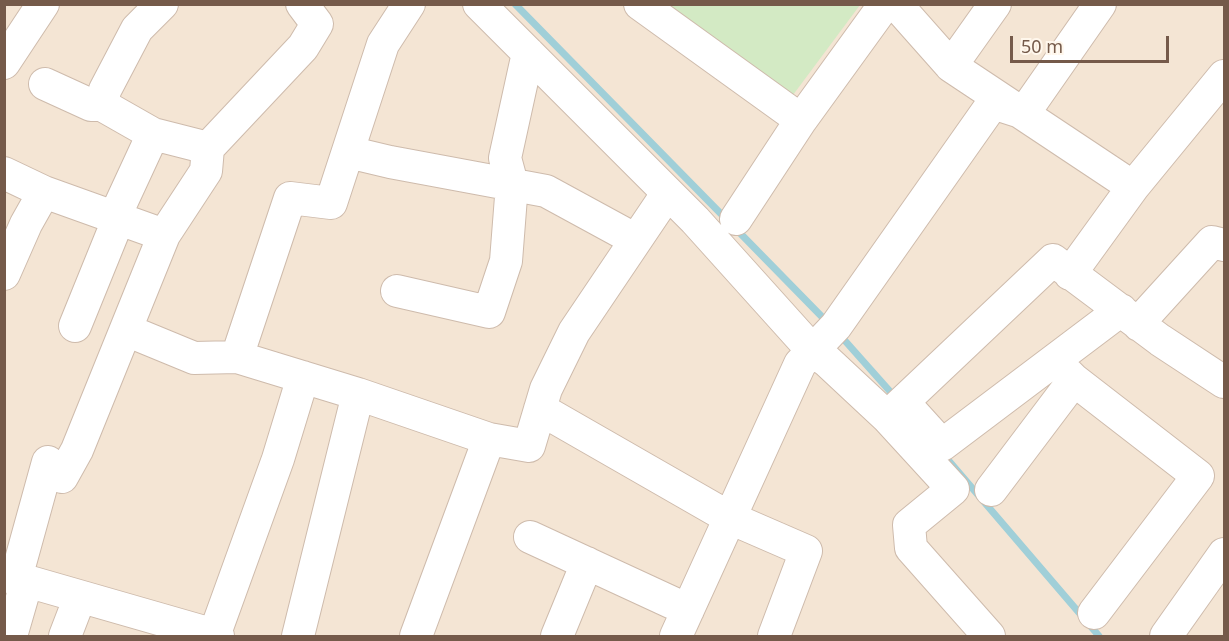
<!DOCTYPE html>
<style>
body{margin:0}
#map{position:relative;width:1229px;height:641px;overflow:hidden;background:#fcf3e6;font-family:"Noto Sans",sans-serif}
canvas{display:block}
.frame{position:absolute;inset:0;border:6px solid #755a4a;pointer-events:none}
.scale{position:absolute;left:1010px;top:36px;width:159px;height:27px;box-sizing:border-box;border:3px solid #755a4a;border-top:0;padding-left:8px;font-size:18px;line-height:21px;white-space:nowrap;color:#755a4a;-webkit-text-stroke:4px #fff7ec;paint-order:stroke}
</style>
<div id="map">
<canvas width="1229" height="641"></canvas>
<div class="frame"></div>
<div class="scale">50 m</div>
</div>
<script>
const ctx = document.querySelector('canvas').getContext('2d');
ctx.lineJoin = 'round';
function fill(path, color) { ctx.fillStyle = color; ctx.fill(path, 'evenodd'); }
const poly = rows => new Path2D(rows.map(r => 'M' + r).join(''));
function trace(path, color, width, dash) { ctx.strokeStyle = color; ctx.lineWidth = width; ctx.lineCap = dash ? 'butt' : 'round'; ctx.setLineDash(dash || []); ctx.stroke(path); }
fill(poly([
 [5,5,1224,5,1224,636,5,636]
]), '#f4e5d4');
fill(poly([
 [660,5,860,5,790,99]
]), '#d3eac4');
trace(poly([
 [515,4,728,221],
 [736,229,829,324],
 [839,334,895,397],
 [943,454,1099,636]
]), '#a0cfd8', 7);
const minor = poly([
 [409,4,383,44,331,203,290,198,237,357,358,394,489,439,529,446,546,389,574,332,667,194],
 [479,4,695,220,812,350,827,361,887,417,953,489,909,525,911,548,989,636],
 [640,4,801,120],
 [896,4,951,66,1133,187],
 [4,63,43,4],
 [951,66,995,4],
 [45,84,91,105,102,105,153,134,208,148],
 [102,105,105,90,137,29,162,4],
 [348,152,390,162,546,191,636,240],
 [4,173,44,192],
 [736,219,801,120,885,4],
 [164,235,206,171,208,148,303,47,317,24,302,4],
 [4,274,26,224,44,192,164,235,77,450,62,477,48,462,16,578,218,636],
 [1070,274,1133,187,1224,76],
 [397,291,489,312,506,261,512,184,505,158,528,53],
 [1139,325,1142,319,1212,242,1224,245],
 [75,326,118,220,116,214,153,134],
 [126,330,194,358,237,357],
 [1055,361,1074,380,1198,476,1094,613],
 [540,409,730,518,806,551,774,636],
 [913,413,942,445,1121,310],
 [887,417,1053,260,1160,340,1224,382],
 [991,490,1074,380],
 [530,537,688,610],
 [11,636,24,591,16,578],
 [65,636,80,597],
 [214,636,278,459,303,377],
 [298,636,358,394],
 [416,636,489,439],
 [557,636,587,563],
 [676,636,800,364,836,326,993,103,1024,113,1100,4],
 [1166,636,1224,554]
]);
trace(minor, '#cebbac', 34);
trace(minor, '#fff', 32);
</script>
